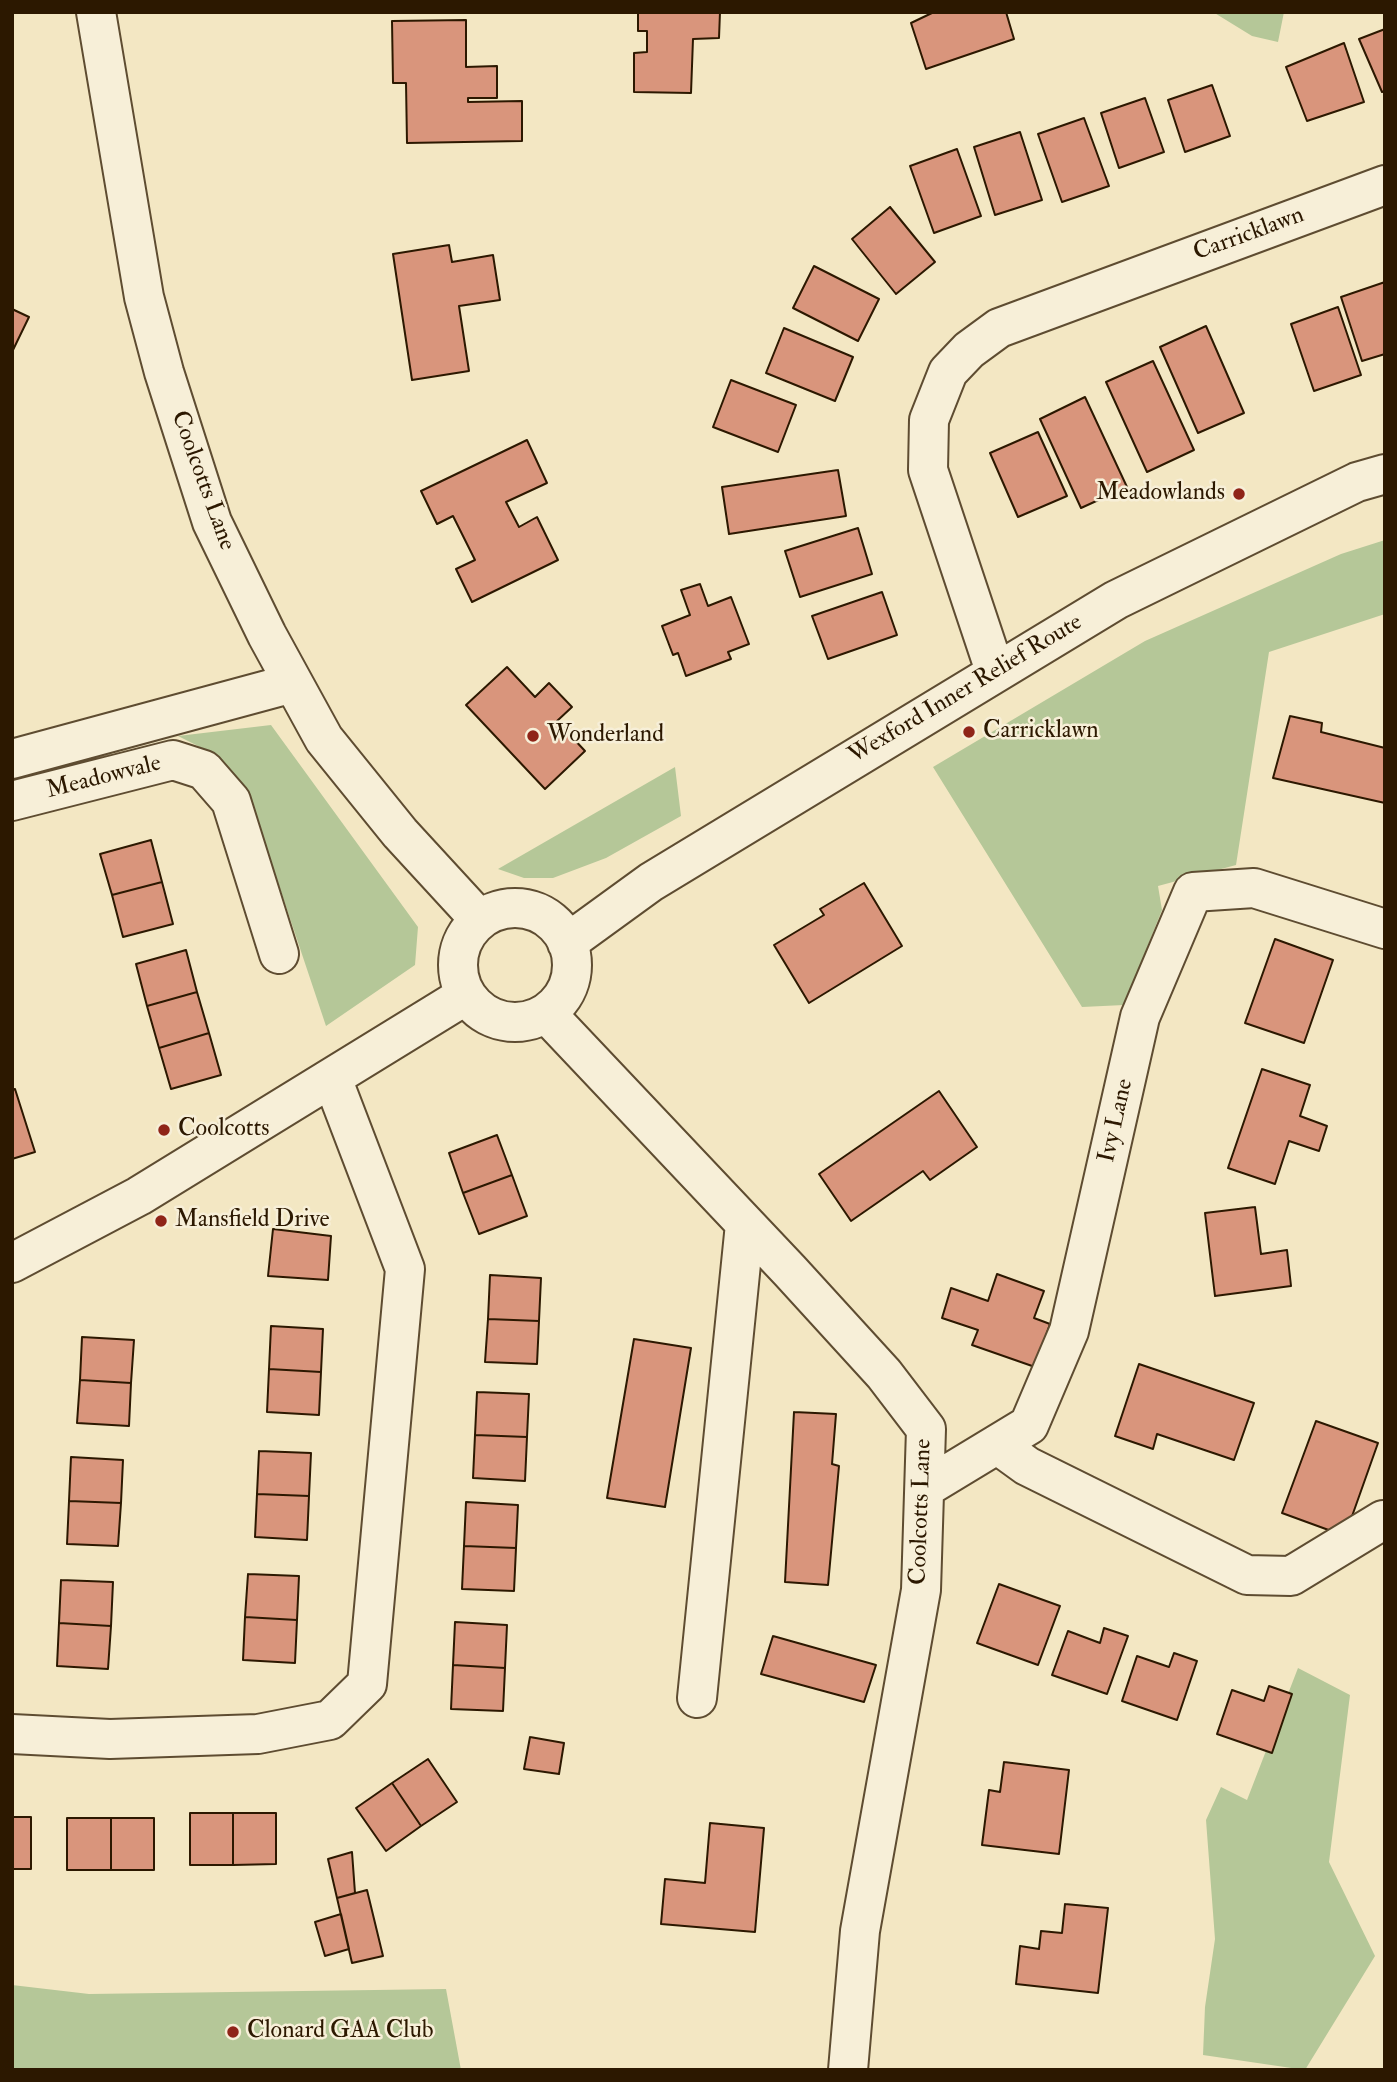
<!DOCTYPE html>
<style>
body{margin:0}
#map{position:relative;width:1397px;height:2082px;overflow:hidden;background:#f3e7c3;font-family:"IM FELL Double Pica",serif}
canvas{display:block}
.frame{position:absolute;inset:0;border:14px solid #2c1800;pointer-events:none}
</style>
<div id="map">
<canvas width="1397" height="2082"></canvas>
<div class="frame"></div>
</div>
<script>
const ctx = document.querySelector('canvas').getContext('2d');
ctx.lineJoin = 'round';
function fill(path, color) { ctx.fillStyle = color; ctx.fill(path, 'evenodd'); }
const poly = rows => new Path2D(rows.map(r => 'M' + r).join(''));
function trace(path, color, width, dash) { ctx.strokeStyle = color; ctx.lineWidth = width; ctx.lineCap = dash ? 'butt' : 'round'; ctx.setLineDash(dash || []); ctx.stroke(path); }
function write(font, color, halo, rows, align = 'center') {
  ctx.font = font + ' "IM FELL Double Pica",serif'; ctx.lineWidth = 5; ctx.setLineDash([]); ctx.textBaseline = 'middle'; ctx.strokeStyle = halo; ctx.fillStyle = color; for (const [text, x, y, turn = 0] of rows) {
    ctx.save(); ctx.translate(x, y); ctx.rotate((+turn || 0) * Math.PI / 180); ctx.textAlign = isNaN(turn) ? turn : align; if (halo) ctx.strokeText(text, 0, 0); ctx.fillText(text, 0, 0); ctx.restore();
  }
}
fill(poly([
 [1213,12,1284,12,1278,42,1252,36],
 [1385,540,1385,614,1269,652,1236,865,1158,886,1162,910,1124,1005,1082,1007,933,767,1145,641,1341,554],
 [271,725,418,927,415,965,326,1026,247,790,210,752,178,736],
 [675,767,681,816,606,858,553,878,524,878,498,869],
 [1298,1668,1350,1695,1329,1862,1375,1956,1305,2070,1203,2055,1205,2007,1215,1939,1206,1820,1221,1787,1247,1800],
 [12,1985,89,1994,446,1989,461,2070,12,2070]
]), '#b5c798');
const building = poly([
 [638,12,720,12,719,38,693,39,691,93,634,92,634,53,647,52,647,31,638,31,638,12],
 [934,12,1006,12,1014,39,926,69,911,23,934,12],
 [466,20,466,67,497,66,497,98,468,98,468,102,522,101,522,141,407,143,406,83,393,83,392,21,466,20],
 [1385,29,1385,91,1382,92,1359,39,1385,29],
 [1344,43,1364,102,1307,121,1286,67,1344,43],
 [1212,85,1230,136,1185,152,1168,100,1212,85],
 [1145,98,1164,152,1119,168,1101,113,1145,98],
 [1084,118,1109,186,1062,202,1038,134,1084,118],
 [1020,132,1042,200,995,215,974,147,1020,132],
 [957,149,981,216,934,233,910,166,957,149],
 [890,207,935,262,896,294,852,239,890,207],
 [449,245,452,262,493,255,500,300,459,306,469,371,412,380,393,254,449,245],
 [814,266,879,299,858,341,793,308,814,266],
 [1385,282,1385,354,1362,361,1341,297,1385,282],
 [1338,307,1361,375,1314,391,1291,324,1338,307],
 [12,309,29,317,12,352,12,309],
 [1206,326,1244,413,1198,433,1160,347,1206,326],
 [784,328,853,357,835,401,766,373,784,328],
 [1153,361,1194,450,1147,472,1106,382,1153,361],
 [731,380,796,405,778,452,713,427,731,380],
 [1085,397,1127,487,1081,508,1040,419,1085,397],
 [1038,432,1067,496,1018,517,990,453,1038,432],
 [527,440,547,483,506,502,519,527,537,517,558,560,472,602,456,569,475,560,453,516,437,524,421,491,527,440],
 [838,470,846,516,729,534,722,487,838,470],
 [858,528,872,574,800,597,785,551,858,528],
 [700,584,708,606,731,597,749,644,728,652,731,659,686,676,678,653,673,655,662,626,690,615,681,590,700,584],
 [882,592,897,635,828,659,812,616,882,592],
 [507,667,535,697,549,683,572,707,557,721,585,751,545,789,466,705,507,667],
 [1290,716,1322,723,1321,732,1385,748,1385,803,1273,778,1290,716],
 [151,840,162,882,112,895,100,854,151,840],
 [162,882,173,924,123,937,112,895,162,882],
 [864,883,902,946,809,1003,774,945,824,915,820,909,864,883],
 [1275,939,1333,960,1304,1043,1245,1023,1275,939],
 [186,950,197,992,147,1006,136,964,186,950],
 [197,992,209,1033,159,1048,147,1006,197,992],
 [209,1033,221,1075,171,1089,159,1048,209,1033],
 [1262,1069,1310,1085,1300,1116,1327,1126,1319,1151,1289,1141,1275,1184,1228,1168,1262,1069],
 [15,1089,35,1152,12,1159,12,1090,15,1089],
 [939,1091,977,1147,930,1180,923,1171,851,1221,819,1174,939,1091],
 [497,1135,512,1175,463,1193,449,1153,497,1135],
 [512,1175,527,1216,479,1234,463,1193,512,1175],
 [1255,1207,1261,1254,1287,1250,1291,1286,1215,1296,1205,1213,1255,1207],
 [273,1229,331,1236,328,1280,268,1276,273,1229],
 [997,1274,1044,1291,1034,1318,1050,1324,1035,1367,972,1345,978,1330,942,1318,951,1288,988,1301,997,1274],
 [490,1275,541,1278,539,1321,488,1319,490,1275],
 [488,1319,539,1321,537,1364,485,1362,488,1319],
 [271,1326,323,1329,321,1372,269,1369,271,1326],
 [82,1337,134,1340,131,1383,80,1380,82,1337],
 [634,1339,691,1348,665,1507,607,1498,634,1339],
 [1139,1364,1254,1403,1234,1460,1157,1434,1153,1449,1115,1436,1139,1364],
 [269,1369,321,1372,319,1415,267,1412,269,1369],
 [80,1380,131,1383,129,1426,77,1423,80,1380],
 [477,1392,529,1394,527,1437,475,1435,477,1392],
 [794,1412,836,1414,832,1464,839,1466,828,1585,785,1582,794,1412],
 [1316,1421,1378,1443,1345,1536,1282,1513,1316,1421],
 [475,1435,527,1437,525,1481,473,1478,475,1435],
 [259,1451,311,1453,309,1496,257,1494,259,1451],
 [71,1457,123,1460,121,1503,69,1501,71,1457],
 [257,1494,309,1496,307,1540,255,1537,257,1494],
 [69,1501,121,1503,118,1546,67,1544,69,1501],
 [466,1502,518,1505,516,1548,464,1546,466,1502],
 [464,1546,516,1548,514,1591,462,1589,464,1546],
 [248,1574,299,1576,297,1620,245,1617,248,1574],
 [61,1580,113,1582,111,1626,59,1623,61,1580],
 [999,1584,1060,1606,1038,1665,977,1643,999,1584],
 [245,1617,297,1620,295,1663,243,1660,245,1617],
 [455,1622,507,1625,505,1668,453,1665,455,1622],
 [59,1623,111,1626,108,1669,57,1666,59,1623],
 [1104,1628,1128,1636,1107,1694,1052,1675,1068,1631,1100,1643,1104,1628],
 [773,1636,876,1665,864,1702,761,1674,773,1636],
 [1174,1653,1197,1661,1177,1720,1122,1701,1137,1656,1169,1667,1174,1653],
 [453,1665,505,1668,503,1711,451,1709,453,1665],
 [1269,1686,1292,1694,1272,1753,1217,1734,1232,1690,1264,1701,1269,1686],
 [530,1737,564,1743,559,1774,524,1769,530,1737],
 [428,1759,457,1802,421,1826,392,1783,428,1759],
 [1004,1762,1069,1770,1059,1854,982,1845,989,1790,1000,1792,1004,1762],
 [392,1783,421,1826,386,1851,356,1808,392,1783],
 [190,1813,233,1813,233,1865,190,1865,190,1813],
 [233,1813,276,1813,276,1864,233,1865,233,1813],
 [12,1817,31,1817,31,1869,12,1869,12,1817],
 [67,1818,111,1818,111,1870,67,1870,67,1818],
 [111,1818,154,1818,154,1870,111,1870,111,1818],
 [710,1823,764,1828,755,1932,661,1924,665,1879,705,1883,710,1823],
 [352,1852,355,1893,337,1898,328,1859,352,1852],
 [367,1890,383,1956,352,1963,337,1898,367,1890],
 [1065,1904,1108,1908,1098,1993,1016,1984,1020,1946,1039,1949,1041,1931,1062,1933,1065,1904],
 [341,1914,349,1949,325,1956,315,1922,341,1914]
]);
fill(building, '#d9957c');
trace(building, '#2c1800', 2);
const minor = poly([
 [96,12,144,297,164,372,212,522,267,635,324,739,400,833,480,920],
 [995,671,928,470,929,420,948,372,969,350,999,328,1385,185],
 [12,759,293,683],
 [12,801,173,760,204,770,231,801,279,954],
 '458 965a57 57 0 1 1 114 0a57 57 0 1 1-114 0Z',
 [567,943,651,882,1116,600,1357,482,1385,474],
 [546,1013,790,1271,884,1374,926,1429,921,1590,860,1931,848,2070],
 [12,1263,139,1196,466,995],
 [998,1445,1027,1466,1247,1575,1291,1576,1383,1520],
 [925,1488,1029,1425,1069,1331,1140,1017,1193,892,1254,888,1385,929],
 [697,1698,745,1224],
 [12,1734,110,1739,258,1734,330,1720,367,1684,405,1269,332,1078]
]);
trace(minor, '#5e4c31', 42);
trace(minor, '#f7efd8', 38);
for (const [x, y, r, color] of [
 [1239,494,7,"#8f2418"],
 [969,732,7,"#8f2418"],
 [533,736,7,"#8f2418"],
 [164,1130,7,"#8f2418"],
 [161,1221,7,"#8f2418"],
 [233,2032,7,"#8f2418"]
]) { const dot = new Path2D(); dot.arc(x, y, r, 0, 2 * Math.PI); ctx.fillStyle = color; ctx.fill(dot); trace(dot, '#f7efd8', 2.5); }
write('24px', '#2c1800', '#f7efd8', [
 ["Carricklawn",1249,235,-20],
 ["Coolcotts Lane",202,481,70],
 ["Wexford Inner Relief Route",966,690,-31],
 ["Meadowvale",104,778,-14],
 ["Ivy Lane",1117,1121,-77],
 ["Coolcotts Lane",922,1512,-88]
]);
write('24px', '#2c1800', '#f7efd8', [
 ["Meadowlands",1225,494,"right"],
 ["Carricklawn",983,732],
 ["Wonderland",547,736],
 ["Coolcotts",178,1130],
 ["Mansfield Drive",175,1221],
 ["Clonard GAA Club",247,2032]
], 'left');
</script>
